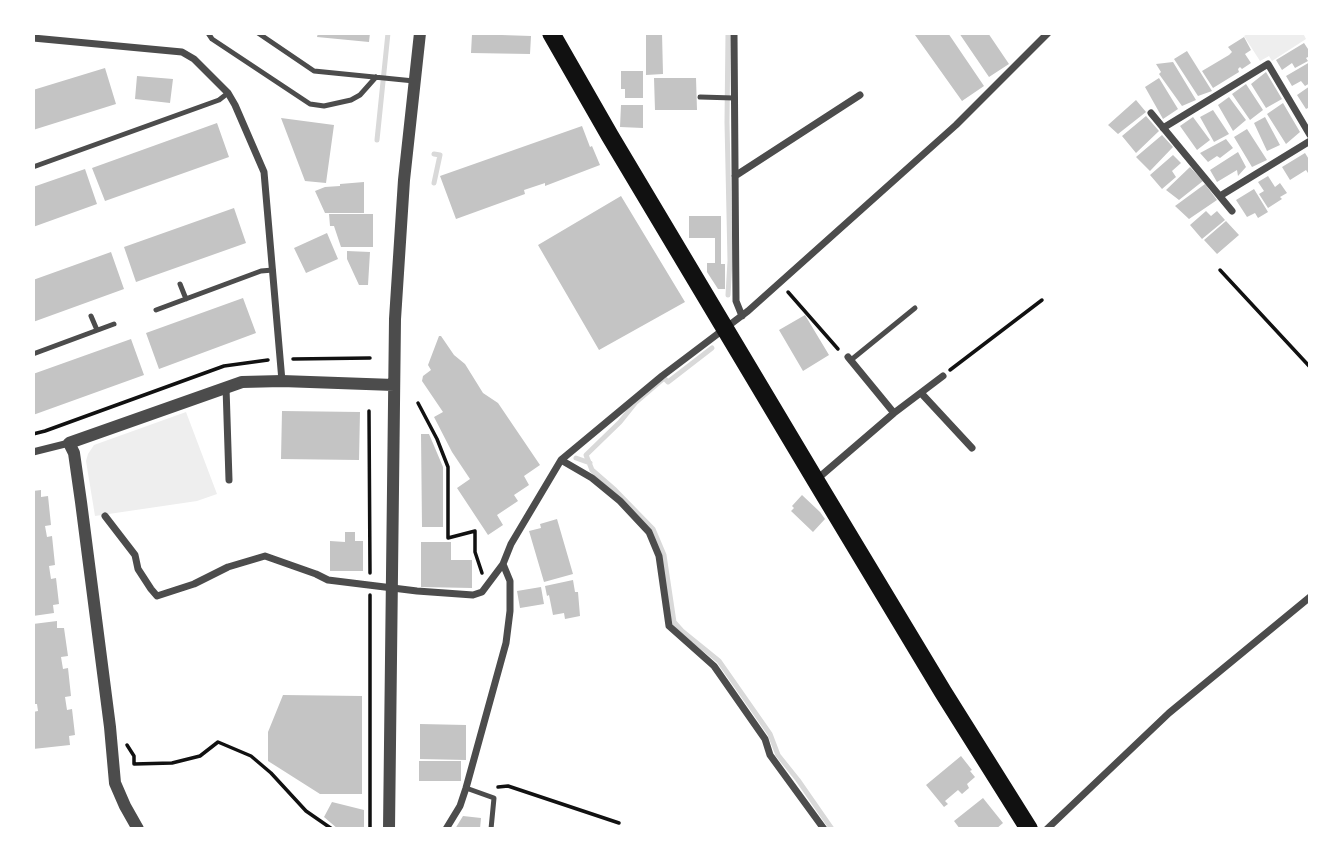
<!DOCTYPE html>
<style>
body{margin:0}
#map{position:relative;width:1343px;height:862px;overflow:hidden;background:#fff;font-family:Signika,sans-serif}
canvas{display:block}
.frame{position:absolute;inset:0;border:35px solid #fff;pointer-events:none}
</style>
<div id="map">
<canvas width="1343" height="862"></canvas>
<div class="frame"></div>
</div>
<script>
const ctx = document.querySelector('canvas').getContext('2d');
ctx.lineJoin = 'round';
function fill(path, color) { ctx.fillStyle = color; ctx.fill(path, 'evenodd'); }
const poly = rows => new Path2D(rows.map(r => 'M' + r).join(''));
function trace(path, color, width, dash) { ctx.strokeStyle = color; ctx.lineWidth = width; ctx.lineCap = dash ? 'butt' : 'round'; ctx.setLineDash(dash || []); ctx.stroke(path); }
fill(poly([
 [1249,33,1303,33,1306,39,1272,61,1269,56,1260,61,1244,36],
 [186,412,217,494,197,501,95,516,86,461,88,454,94,445]
]), '#eee');
trace(poly([
 [728,33,727,122,730,261,728,295],
 [377,140,388,33],
 [434,183,440,155,434,154],
 [712,348,668,382,664,378,636,402,620,422,586,455,592,470,615,490,653,529,664,555,674,622,682,631,719,661,770,734,778,755,798,780,832,829],
 [576,458,590,463]
]), '#d9d9d9', 5);
fill(poly([
 [318,33,370,33,369,42,317,37],
 [646,33,662,33,663,74,646,75],
 [917,33,948,33,984,86,962,101,915,35],
 [959,33,988,33,1009,64,989,77],
 [472,34,531,36,530,54,471,53],
 [1244,37,1251,50,1245,54,1251,63,1242,69,1240,67,1238,69,1239,72,1213,88,1202,71,1229,55,1232,52,1228,47],
 [1304,43,1310,52,1310,56,1306,58,1308,61,1295,68,1292,63,1282,70,1276,60],
 [1187,51,1212,91,1198,96,1174,59],
 [1173,62,1196,100,1182,106,1159,74,1161,72,1156,64],
 [1310,62,1310,83,1305,86,1301,81,1292,86,1286,76],
 [105,68,116,104,33,130,33,90],
 [621,71,643,71,643,98,625,98,625,89,621,89],
 [1266,72,1282,99,1266,108,1251,84],
 [137,76,173,79,170,103,135,99],
 [654,78,696,78,697,110,655,110],
 [1159,78,1178,109,1163,119,1145,87],
 [1246,84,1263,110,1250,120,1232,94],
 [1310,86,1310,107,1306,109,1297,95],
 [1229,97,1246,120,1233,131,1218,105],
 [1136,100,1146,112,1118,134,1108,125],
 [1283,103,1300,132,1286,144,1267,114],
 [621,105,643,105,643,128,620,127],
 [1213,110,1229,134,1214,142,1200,117],
 [1146,116,1159,131,1136,153,1122,136],
 [1193,117,1210,140,1197,150,1180,126],
 [1265,117,1280,145,1267,151,1254,123],
 [281,118,334,125,326,183,305,181],
 [217,123,229,157,105,201,92,168],
 [582,126,590,147,592,146,600,165,545,186,545,183,524,190,525,194,456,219,440,176],
 [1247,129,1267,160,1252,167,1234,137],
 [1162,135,1173,147,1150,171,1136,157],
 [1226,139,1233,148,1220,158,1217,156,1208,162,1200,153],
 [1238,152,1246,167,1238,176,1237,170,1217,182,1210,170],
 [1305,153,1310,161,1310,176,1306,170,1290,180,1282,167],
 [1173,155,1181,163,1172,171,1176,177,1162,189,1150,175],
 [1190,167,1203,181,1179,200,1166,190],
 [85,169,97,204,33,227,33,187],
 [1268,176,1275,187,1280,183,1287,193,1280,197,1282,199,1268,208,1259,194,1264,191,1258,182],
 [364,182,364,213,325,213,315,191,325,187,340,186,340,184],
 [1205,184,1217,200,1189,219,1175,206],
 [1254,189,1268,212,1258,218,1255,213,1247,217,1236,200],
 [621,196,685,302,599,350,538,245],
 [234,208,246,243,136,282,124,247],
 [1206,211,1211,216,1217,211,1225,220,1202,239,1190,225],
 [329,214,373,214,373,247,341,247,334,226,330,226],
 [689,216,721,216,721,264,725,264,725,289,718,289,707,272,707,263,715,263,715,238,689,238],
 [1226,221,1239,235,1217,254,1204,240],
 [327,233,338,259,306,273,294,248],
 [347,251,370,252,368,285,359,285,347,259],
 [111,252,124,289,33,322,33,280],
 [243,298,256,333,159,369,146,333],
 [805,315,829,355,803,371,779,330],
 [439,336,441,336,454,355,465,364,483,393,498,403,540,465,524,476,529,485,514,495,518,501,497,515,503,525,488,535,457,488,470,479,452,452,434,417,443,412,422,381,423,376,431,370,428,365],
 [131,339,144,375,33,415,33,374],
 [282,411,360,412,359,460,281,459],
 [421,434,429,434,443,467,443,527,422,527],
 [41,490,41,497,48,496,51,525,45,526,47,537,52,536,55,565,49,566,51,579,56,578,59,604,53,605,54,613,33,616,33,491],
 [802,495,820,512,825,519,813,532,791,511,794,508,792,506],
 [557,519,573,574,544,582,529,531,541,528,540,524],
 [345,532,355,532,355,541,363,541,363,571,330,571,330,541,345,542],
 [421,542,451,542,451,560,472,560,472,588,421,587],
 [573,580,575,592,578,592,580,616,565,619,564,613,553,615,549,595,547,596,545,586],
 [541,587,544,604,520,608,517,591],
 [57,621,57,628,64,628,68,656,61,657,63,669,68,668,71,696,65,697,67,710,72,709,75,735,69,736,70,745,33,749,33,712,38,711,37,704,33,704,33,624],
 [283,695,362,696,362,794,320,794,268,761,268,732],
 [420,724,466,725,466,760,420,759],
 [961,756,972,770,970,771,975,777,967,784,969,788,962,794,958,790,945,801,948,804,944,807,926,785],
 [419,761,461,761,461,781,419,781],
 [983,798,1003,823,996,829,960,829,954,821],
 [332,802,364,810,364,829,338,829,324,817],
 [463,816,481,818,480,829,455,829]
]), '#c4c4c4');
trace(poly([
 [1220,270,1310,367],
 [788,292,838,349],
 [293,359,370,358],
 [950,370,1042,300],
 [418,403,437,439,448,467,448,538,475,531,475,552,482,573],
 [369,411,370,573],
 [33,434,45,431,224,366,268,360],
 [370,595,370,829],
 [127,745,134,756,134,764,172,763,200,756,218,742,251,756,271,773,306,811,332,829],
 [498,787,508,786,619,823]
]), '#111', 3.5);
trace(poly([
 [208,33,212,39,310,104,324,106,351,100,360,95,376,77],
 [258,33,314,71,414,81],
 [700,97,734,98],
 [33,167,219,100,228,93],
 [180,284,186,299],
 [156,310,261,271,273,270],
 [91,316,97,330],
 [33,354,114,324],
 [851,360,915,308],
 [466,788,494,798,491,829]
]), '#4c4c4c', 5);
trace(poly([
 [734,33,736,301,742,316],
 [33,38,182,52,194,59,228,93,235,105,264,172,282,381],
 [1151,113,1232,211],
 [1163,128,1268,64,1310,135],
 [735,176,860,95],
 [1220,196,1310,141],
 [848,357,894,413],
 [226,387,229,480],
 [921,393,972,448],
 [33,452,69,443],
 [561,460,592,478,620,501,649,532,659,556,669,626,714,666,765,739,770,755,824,829],
 [816,480,894,413,943,376],
 [105,516,135,555,138,569,151,589,157,596,194,584,228,567,265,556,316,574,328,580,417,591,473,595,482,592,503,564],
 [446,829,460,806,466,788,506,643,510,611,510,581,503,564,511,544,561,460,662,376,748,311,956,125,1048,33],
 [1047,829,1169,713,1310,597]
]), '#4c4c4c', 7);
trace(poly([
 [138,829,125,806,115,783,110,727,81,502,74,453,69,443,242,382,282,381,394,385],
 [389,829,395,319,404,180,420,33]
]), '#4c4c4c', 12);
trace(poly([
 [551,33,610,136,816,481,943,692,1029,829]
]), '#111', 18);
</script>
